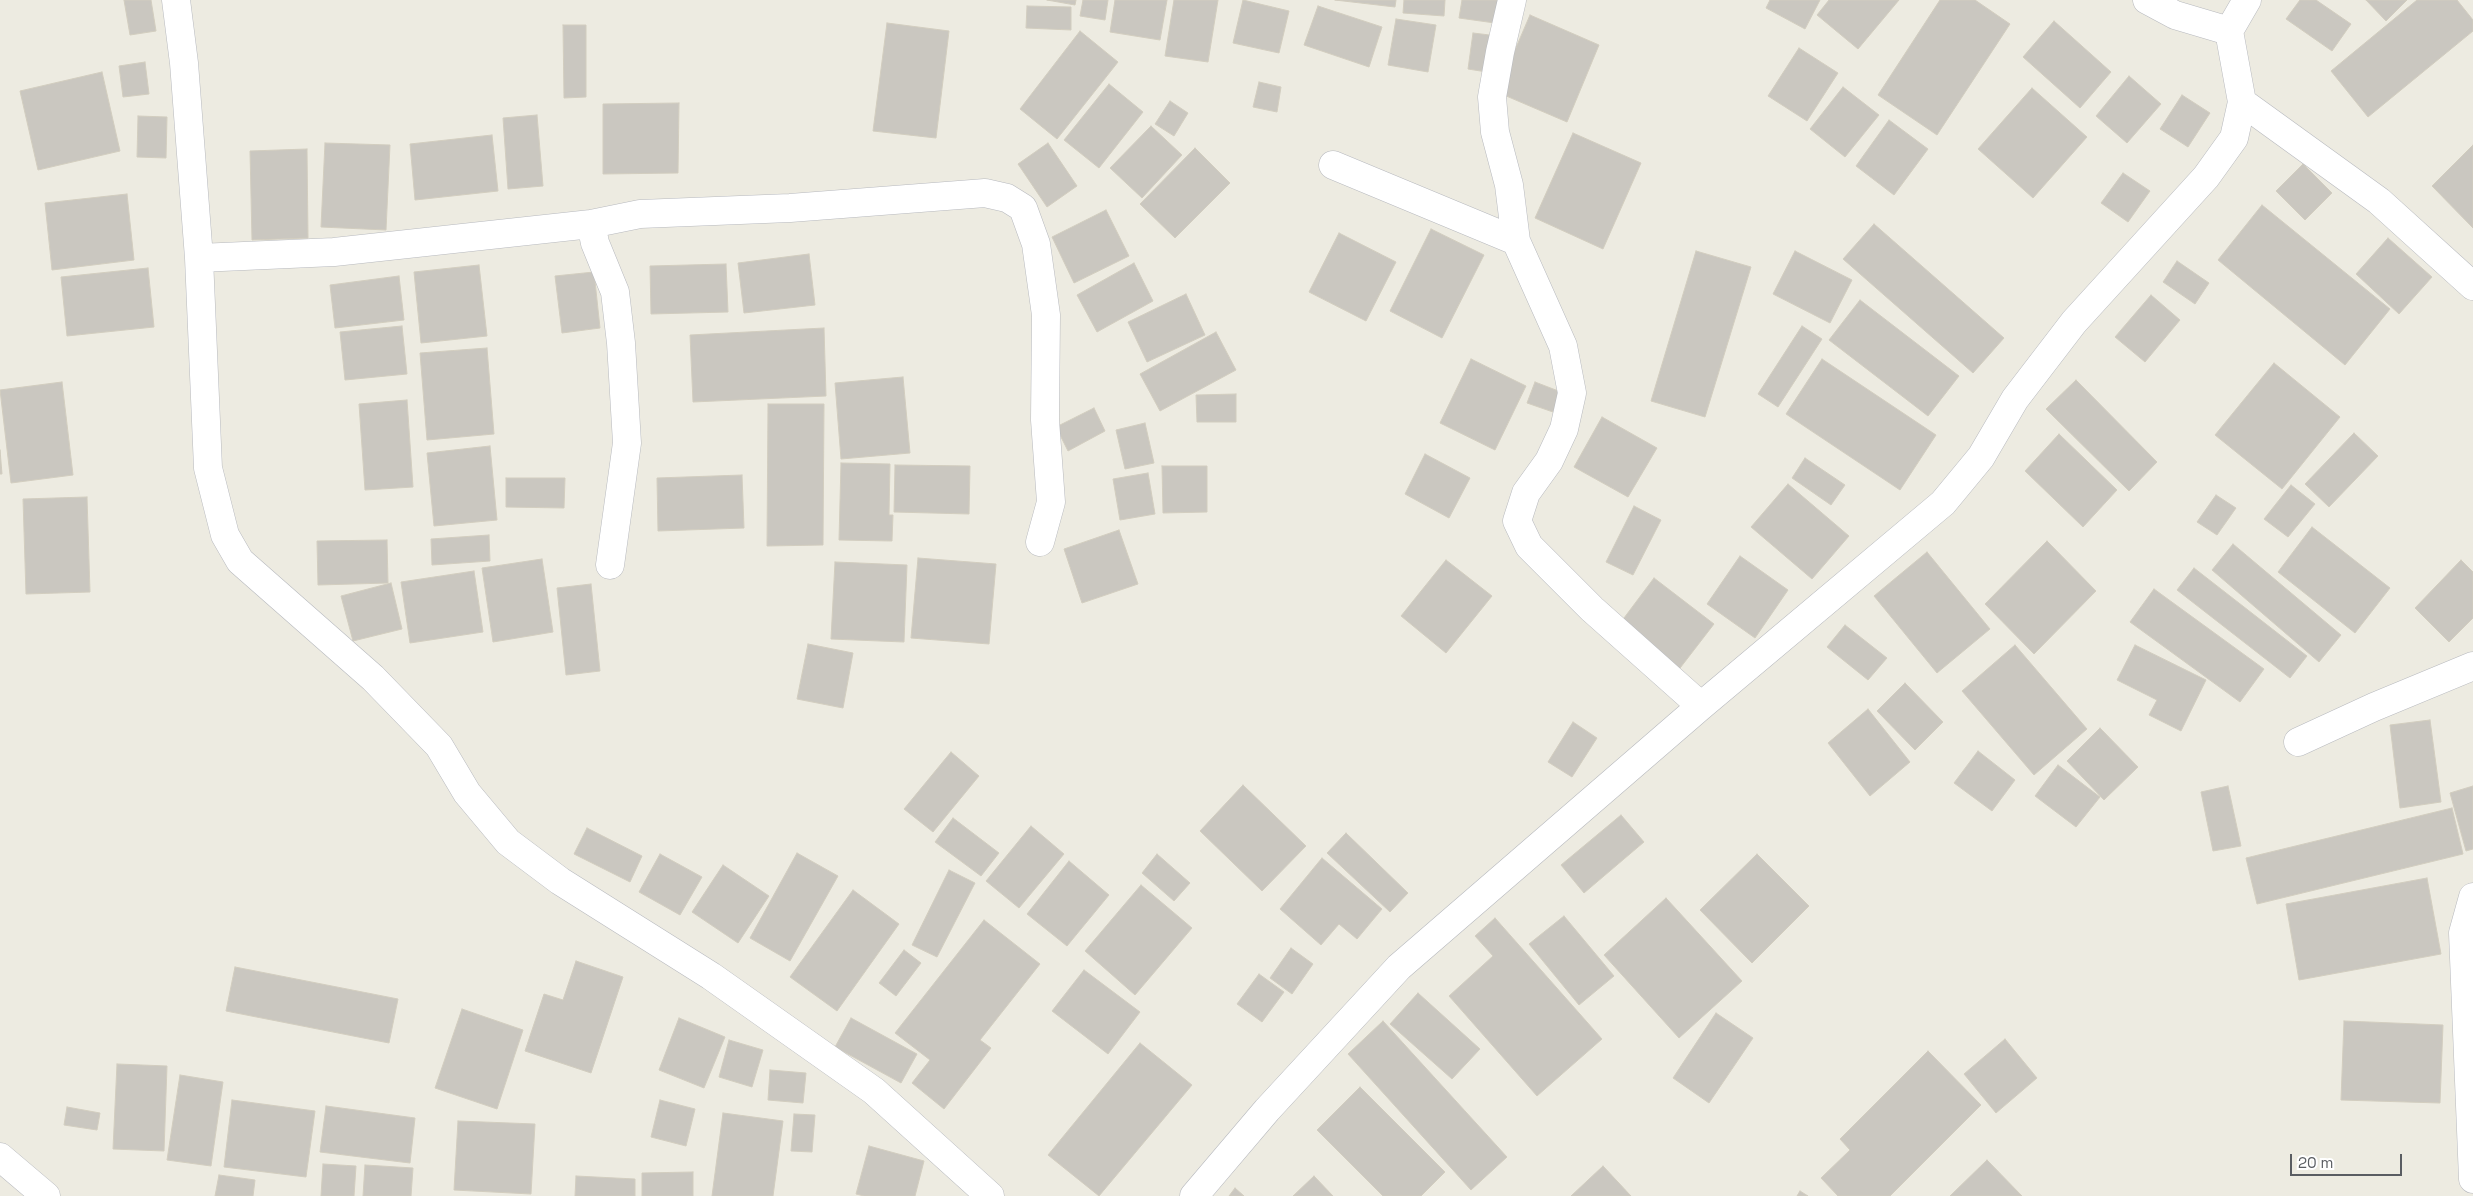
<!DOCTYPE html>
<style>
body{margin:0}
#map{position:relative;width:2473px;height:1196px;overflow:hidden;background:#edebe1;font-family:"Space Grotesk",sans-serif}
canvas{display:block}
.scale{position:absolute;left:2290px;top:1154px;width:112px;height:22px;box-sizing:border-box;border:2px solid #5a5d62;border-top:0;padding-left:6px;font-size:15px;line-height:18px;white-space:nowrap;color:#5a5d62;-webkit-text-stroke:4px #fff;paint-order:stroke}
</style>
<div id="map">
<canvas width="2473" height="1196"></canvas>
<div class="scale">20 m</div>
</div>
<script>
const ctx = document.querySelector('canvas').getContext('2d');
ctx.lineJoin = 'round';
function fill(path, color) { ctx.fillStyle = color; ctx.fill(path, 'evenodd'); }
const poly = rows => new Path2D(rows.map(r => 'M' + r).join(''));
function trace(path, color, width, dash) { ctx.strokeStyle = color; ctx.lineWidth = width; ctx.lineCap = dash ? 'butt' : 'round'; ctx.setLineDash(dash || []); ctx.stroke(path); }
const building = poly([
 [124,0,151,0,156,31,130,35,124,0],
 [1047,0,1076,0,1075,5,1047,0],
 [1083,0,1108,0,1105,20,1080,16,1083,0],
 [1115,0,1167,0,1160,40,1110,32,1115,0],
 [1174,0,1218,0,1208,62,1165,56,1174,0],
 [1243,0,1289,11,1279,53,1233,43,1243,0],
 [1335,0,1396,0,1395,7,1335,0],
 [1404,0,1445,0,1444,16,1403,13,1404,0],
 [1462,0,1505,0,1502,24,1459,18,1462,0],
 [1770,0,1820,0,1805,29,1766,8,1770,0],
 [1829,0,1899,0,1858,49,1817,15,1829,0],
 [1940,0,1975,0,2010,24,1937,135,1878,95,1940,0],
 [2300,0,2316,0,2351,24,2332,51,2286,19,2300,0],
 [2366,0,2407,0,2386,21,2366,0],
 [2417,0,2457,0,2473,20,2473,31,2368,117,2331,71,2417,0],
 [1027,6,1071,7,1071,30,1026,28,1027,6],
 [1318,6,1382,27,1369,67,1304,45,1318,6],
 [1530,15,1599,45,1567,122,1497,92,1530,15],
 [1396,19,1436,25,1428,72,1388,65,1396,19],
 [2054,21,2111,72,2080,108,2023,57,2054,21],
 [887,23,949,31,936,138,873,131,887,23],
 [563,25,586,25,586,97,564,98,563,25],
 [1080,31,1118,62,1057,139,1020,109,1080,31],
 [1473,33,1498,36,1493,73,1468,69,1473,33],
 [1799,48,1838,73,1807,121,1768,96,1799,48],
 [145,62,149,94,123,97,119,66,145,62],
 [102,72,120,151,38,170,20,91,102,72],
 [2129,76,2161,104,2127,143,2096,116,2129,76],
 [1259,82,1281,87,1277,112,1253,107,1259,82],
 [1109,84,1143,112,1099,168,1064,140,1109,84],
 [1843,87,1879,115,1845,157,1810,129,1843,87],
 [2032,88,2087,137,2033,198,1978,149,2032,88],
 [2182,95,2210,113,2188,147,2160,129,2182,95],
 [1170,101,1188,113,1174,136,1155,124,1170,101],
 [679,103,678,173,603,174,603,104,679,103],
 [537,115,543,186,508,189,503,118,537,115],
 [138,116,167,117,166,158,137,157,138,116],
 [1889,120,1928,149,1894,195,1856,166,1889,120],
 [1151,126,1182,155,1142,198,1110,168,1151,126],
 [1573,133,1641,163,1603,249,1535,218,1573,133],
 [492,135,498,191,415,200,410,144,492,135],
 [325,143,390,145,386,230,321,227,325,143],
 [1048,143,1077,186,1047,207,1018,164,1048,143],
 [2473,145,2473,228,2432,186,2473,145],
 [1195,148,1230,183,1175,238,1140,204,1195,148],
 [307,149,308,238,252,240,250,151,307,149],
 [2303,164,2332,193,2305,220,2276,191,2303,164],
 [2123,173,2150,191,2128,222,2101,203,2123,173],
 [127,194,134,260,52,270,45,203,127,194],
 [2262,205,2390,309,2345,365,2218,260,2262,205],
 [1106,210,1129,256,1074,283,1052,237,1106,210],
 [1874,224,2004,338,1973,373,1843,259,1874,224],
 [1431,229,1484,255,1442,338,1390,311,1431,229],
 [1339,233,1396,262,1366,321,1309,292,1339,233],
 [2388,238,2432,277,2399,314,2356,274,2388,238],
 [1696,251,1751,267,1705,417,1651,401,1696,251],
 [1795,251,1852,280,1830,323,1773,294,1795,251],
 [809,254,815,305,744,313,738,263,809,254],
 [2177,261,2209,283,2195,304,2163,282,2177,261],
 [1134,263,1153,301,1097,332,1077,295,1134,263],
 [726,264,728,312,651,314,650,266,726,264],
 [479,265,487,336,421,343,414,272,479,265],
 [148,268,154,327,67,336,61,277,148,268],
 [594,272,600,328,562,333,555,276,594,272],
 [399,276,404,320,335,328,330,285,399,276],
 [1186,294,1205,335,1147,362,1128,322,1186,294],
 [2151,295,2180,320,2145,362,2115,337,2151,295],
 [1860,300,1959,376,1928,416,1829,340,1860,300],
 [402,326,407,374,345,380,340,332,402,326],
 [1802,326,1822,339,1778,407,1758,394,1802,326],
 [824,328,826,396,693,402,690,335,824,328],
 [1216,332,1236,370,1160,411,1140,374,1216,332],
 [487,348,494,434,427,440,420,353,487,348],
 [1471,359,1526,386,1495,450,1440,423,1471,359],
 [1822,359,1936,435,1900,490,1786,414,1822,359],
 [2274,363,2340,417,2282,489,2215,435,2274,363],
 [903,377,910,453,841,459,835,383,903,377],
 [2076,380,2157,462,2129,491,2046,409,2076,380],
 [62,382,73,475,11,483,0,390,62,382],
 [1535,382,1561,392,1553,412,1527,403,1535,382],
 [1236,394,1236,422,1197,422,1196,395,1236,394],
 [407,400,413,487,365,490,359,404,407,400],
 [768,404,824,404,823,545,767,546,768,404],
 [1094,408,1105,431,1068,451,1056,427,1094,408],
 [1602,417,1657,448,1628,497,1574,467,1602,417],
 [1145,423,1154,463,1125,469,1116,430,1145,423],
 [2354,433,2378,456,2329,507,2305,484,2354,433],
 [2059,434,2117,490,2083,527,2025,471,2059,434],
 [490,446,497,520,434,526,427,453,490,446],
 [0,450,2,474,0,474,0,450],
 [1425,454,1470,478,1449,518,1405,494,1425,454],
 [1805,458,1845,485,1831,505,1792,478,1805,458],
 [841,463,890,464,889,515,893,515,892,541,839,540,841,463],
 [895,465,970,466,969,514,894,512,895,465],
 [1162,466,1207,466,1207,512,1163,513,1162,466],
 [1148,473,1155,514,1120,520,1113,479,1148,473],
 [742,475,744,528,658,531,657,478,742,475],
 [506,478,565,478,564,508,506,507,506,478],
 [1788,484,1849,536,1812,579,1751,527,1788,484],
 [2291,485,2315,504,2288,537,2264,519,2291,485],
 [2216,495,2236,508,2217,535,2197,522,2216,495],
 [87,497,90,592,26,594,23,499,87,497],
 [1634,506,1661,520,1633,575,1606,562,1634,506],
 [2312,527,2390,588,2355,633,2278,572,2312,527],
 [1119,530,1138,584,1082,603,1064,549,1119,530],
 [489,535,490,561,432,565,431,539,489,535],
 [387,540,388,583,318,585,317,541,387,540],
 [2047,541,2096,591,2034,654,1985,604,2047,541],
 [2233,544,2341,635,2319,662,2212,570,2233,544],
 [1927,552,1990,629,1937,673,1874,596,1927,552],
 [1740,556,1788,590,1755,638,1707,604,1740,556],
 [918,558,996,564,989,644,911,638,918,558],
 [542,559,553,632,493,642,482,568,542,559],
 [1446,560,1492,596,1446,653,1401,616,1446,560],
 [2461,560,2473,572,2473,618,2449,642,2415,608,2461,560],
 [835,562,907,565,904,642,831,639,835,562],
 [2194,568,2307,656,2290,678,2177,590,2194,568],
 [474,571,483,632,410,643,401,582,474,571],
 [1654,578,1714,624,1677,672,1618,626,1654,578],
 [391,583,402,629,353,641,341,596,391,583],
 [591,584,600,671,566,675,557,588,591,584],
 [2154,589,2264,669,2240,702,2130,622,2154,589],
 [1845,625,1887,658,1868,680,1827,647,1845,625],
 [808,644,853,653,843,708,797,699,808,644],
 [2015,645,2087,729,2034,775,1962,691,2015,645],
 [2135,645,2206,680,2181,731,2149,715,2157,700,2117,680,2135,645],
 [1905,683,1943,722,1915,750,1877,711,1905,683],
 [1868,709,1910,762,1870,796,1828,743,1868,709],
 [2430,720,2441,802,2400,808,2390,725,2430,720],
 [1573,722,1597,738,1572,777,1548,762,1573,722],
 [2100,728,2138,767,2104,800,2067,761,2100,728],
 [1978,751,2015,780,1992,811,1954,783,1978,751],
 [951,752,979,776,933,832,904,809,951,752],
 [2058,765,2100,797,2076,827,2035,796,2058,765],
 [1243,785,1306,846,1262,891,1200,831,1243,785],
 [2228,786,2241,846,2213,851,2201,792,2228,786],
 [2473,786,2473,849,2466,851,2450,793,2473,786],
 [2452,808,2463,854,2257,904,2246,858,2452,808],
 [1621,815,1644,842,1584,893,1561,865,1621,815],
 [953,818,999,853,981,876,935,842,953,818],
 [1031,826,1064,854,1019,908,986,881,1031,826],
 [587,828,642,856,630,882,574,854,587,828],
 [1346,833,1408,893,1390,912,1327,853,1346,833],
 [797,853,838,876,790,961,750,938,797,853],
 [660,854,702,877,680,915,639,892,660,854],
 [1157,854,1190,883,1174,901,1142,873,1157,854],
 [1757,854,1809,906,1752,963,1700,910,1757,854],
 [1322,858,1382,909,1357,939,1339,924,1321,945,1280,909,1322,858],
 [1069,861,1109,895,1067,946,1027,914,1069,861],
 [723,865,769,896,738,943,692,912,723,865],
 [949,870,975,883,937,957,912,945,949,870],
 [2427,878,2441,954,2299,980,2286,904,2427,878],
 [1141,885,1192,928,1135,995,1085,951,1141,885],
 [853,890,899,924,837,1011,790,977,853,890],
 [1666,898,1742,981,1679,1038,1604,955,1666,898],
 [1564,916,1614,976,1579,1005,1529,944,1564,916],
 [1495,918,1602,1039,1537,1096,1449,996,1493,956,1475,936,1495,918],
 [984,920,1040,964,980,1040,991,1048,944,1109,912,1083,930,1060,895,1033,984,920],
 [1291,948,1313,964,1292,994,1270,978,1291,948],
 [904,950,921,963,896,996,879,983,904,950],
 [576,961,623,977,591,1073,525,1051,544,994,563,1000,576,961],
 [235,967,398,999,389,1043,226,1011,235,967],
 [1084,970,1140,1012,1108,1054,1052,1011,1084,970],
 [1259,974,1284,992,1262,1022,1237,1004,1259,974],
 [1418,993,1480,1049,1452,1079,1390,1024,1418,993],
 [462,1009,523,1030,497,1109,435,1088,462,1009],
 [1716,1013,1753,1038,1709,1103,1673,1078,1716,1013],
 [679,1018,725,1037,704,1088,659,1070,679,1018],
 [851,1018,917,1054,901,1083,835,1047,851,1018],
 [1383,1021,1507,1157,1471,1190,1348,1054,1383,1021],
 [2344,1021,2443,1025,2440,1103,2341,1100,2344,1021],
 [2005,1039,2037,1078,1996,1113,1964,1074,2005,1039],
 [729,1040,763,1050,752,1087,719,1077,729,1040],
 [1140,1043,1192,1085,1099,1196,1048,1155,1140,1043],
 [1928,1051,1981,1105,1890,1196,1838,1196,1821,1178,1850,1150,1840,1139,1928,1051],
 [117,1064,167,1066,164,1151,113,1149,117,1064],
 [770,1070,806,1073,803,1103,768,1100,770,1070],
 [180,1075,223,1082,211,1166,167,1160,180,1075],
 [1360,1087,1445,1172,1421,1196,1383,1196,1317,1130,1360,1087],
 [232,1100,315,1111,306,1177,224,1167,232,1100],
 [660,1100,695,1109,686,1146,651,1137,660,1100],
 [326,1106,415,1118,410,1163,320,1152,326,1106],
 [67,1107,100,1113,97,1130,64,1125,67,1107],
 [723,1113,783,1121,773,1196,712,1196,723,1113],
 [794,1114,815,1115,812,1152,791,1151,794,1114],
 [458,1121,535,1124,531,1194,454,1190,458,1121],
 [869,1146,924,1161,915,1196,864,1196,856,1194,869,1146],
 [1987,1160,2022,1196,1950,1196,1987,1160],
 [323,1164,356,1166,354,1196,321,1196,323,1164],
 [365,1165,413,1168,411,1196,363,1196,365,1165],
 [1603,1166,1631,1196,1571,1196,1603,1166],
 [693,1172,693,1196,642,1196,642,1173,693,1172],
 [219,1175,255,1180,253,1196,215,1196,219,1175],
 [576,1176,635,1179,635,1196,575,1196,576,1176],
 [1314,1176,1333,1196,1293,1196,1314,1176],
 [1235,1188,1244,1196,1229,1196,1235,1188],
 [1800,1191,1808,1196,1797,1196,1800,1191]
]);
fill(building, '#cac7c0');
trace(building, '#d2cdbf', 1);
const minor = poly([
 [176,0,184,63,199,258,208,468,225,535,240,561,373,678,439,746,467,793,508,842,560,881,711,976,874,1091,990,1196],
 [1512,0,1500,52,1492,97,1495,132,1509,185,1516,241,1563,346,1572,393,1564,429,1549,461,1526,493,1517,521,1529,546,1592,609,1701,706],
 [2147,0,2175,15,2229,31],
 [2242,102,2379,201,2473,286],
 [1333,165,1516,241],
 [591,224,595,243,615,292,621,343,627,443,610,565],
 [199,258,334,252,591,224,640,214,790,208,985,193,1007,198,1023,208,1036,244,1046,315,1045,420,1051,502,1040,542],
 [2298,742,2374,707,2473,666],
 [2473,897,2463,933,2473,1179],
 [0,1157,46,1196],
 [1194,1196,1267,1110,1399,967,1701,706,1943,503,1981,457,2015,399,2074,322,2206,177,2234,138,2242,102,2229,31,2247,0]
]);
trace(minor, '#b7b9be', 29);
trace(minor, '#fff', 28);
</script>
